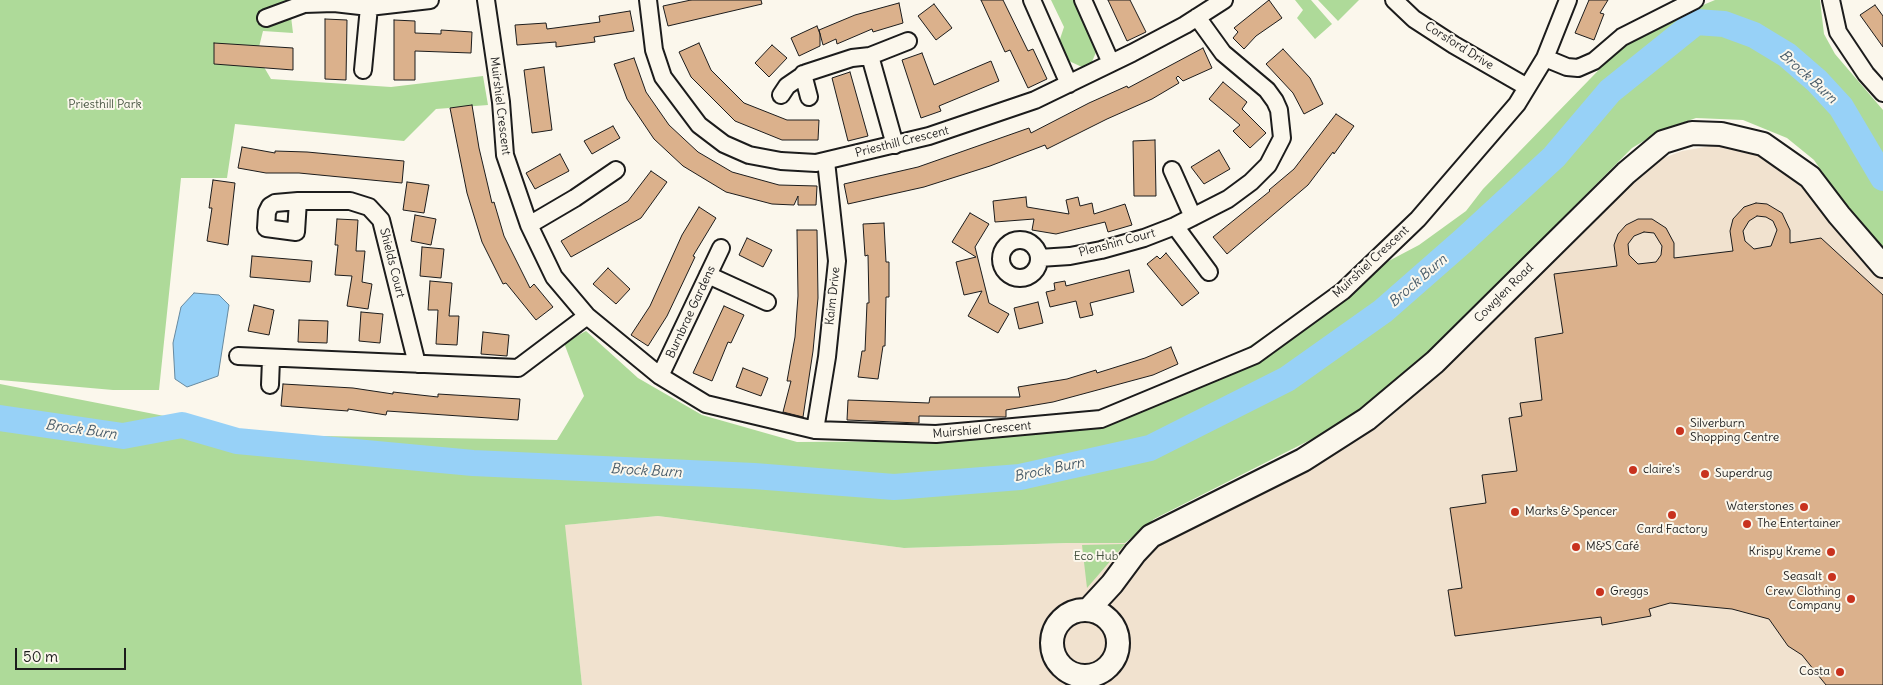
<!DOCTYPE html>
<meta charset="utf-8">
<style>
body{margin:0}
#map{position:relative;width:1883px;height:685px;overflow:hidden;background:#fbf7ec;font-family:Delius,sans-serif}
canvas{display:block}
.scale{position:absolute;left:15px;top:648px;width:111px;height:22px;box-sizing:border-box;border:2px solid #1c1c1c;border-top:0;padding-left:6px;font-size:15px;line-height:18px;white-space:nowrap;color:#1c1c1c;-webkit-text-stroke:4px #fbf7ec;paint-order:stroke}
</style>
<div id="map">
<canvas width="1883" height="685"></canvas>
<div class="scale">50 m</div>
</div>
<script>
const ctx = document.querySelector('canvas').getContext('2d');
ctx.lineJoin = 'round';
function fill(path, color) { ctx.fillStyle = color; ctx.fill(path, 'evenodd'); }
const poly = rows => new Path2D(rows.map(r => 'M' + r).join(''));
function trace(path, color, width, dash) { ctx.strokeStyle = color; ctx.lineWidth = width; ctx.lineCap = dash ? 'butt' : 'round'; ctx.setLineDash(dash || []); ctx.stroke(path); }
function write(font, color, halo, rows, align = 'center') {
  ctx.font = font + ' Delius,sans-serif'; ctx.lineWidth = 4; ctx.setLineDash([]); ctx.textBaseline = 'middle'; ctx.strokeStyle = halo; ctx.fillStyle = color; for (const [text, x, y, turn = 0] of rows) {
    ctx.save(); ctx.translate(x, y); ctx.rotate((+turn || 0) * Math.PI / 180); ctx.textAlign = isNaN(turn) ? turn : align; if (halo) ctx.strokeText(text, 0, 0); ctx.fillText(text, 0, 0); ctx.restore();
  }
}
fill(poly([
 [1711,146,1735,147,1761,157,1782,171,1808,193,1856,250,1883,276,1883,685,582,685,564,525,658,516,904,548,1067,543,1125,543,1153,549,1302,472,1387,420,1516,299,1643,171,1661,159,1682,151]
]), '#f1e2cf');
fill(poly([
 [0,0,289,0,293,33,263,31,257,55,271,79,391,87,483,76,488,105,436,109,404,141,235,124,227,178,181,178,159,390,113,390,0,380],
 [1051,0,1077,0,1097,50,1091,64,1082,67,1069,61,1059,42,1064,27],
 [1295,0,1311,0,1332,24,1315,39,1297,18,1303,10],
 [1318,0,1359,0,1338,21],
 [1715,0,1820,0,1824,34,1835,54,1883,110,1883,250,1843,202,1814,160,1787,138,1743,120,1696,118,1662,130,1632,148,1436,346,1377,399,1318,436,1154,519,1125,543,1067,543,904,548,658,516,565,525,582,685,0,685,0,384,262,435,557,440,584,396,564,343,586,331,638,378,702,415,797,442,931,441,1091,415,1232,358,1328,293,1419,245,1466,211,1483,189,1624,44,1672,18],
 [1125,544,1087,588,1082,545]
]), '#aeda99');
const water = poly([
 [194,293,219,295,229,305,218,376,187,387,175,379,173,343,181,307,194,293]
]);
fill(water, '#97d1f7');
trace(water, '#66899f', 1);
trace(poly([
 [0,418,123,436,182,425,237,441,473,463,754,476,894,487,1020,477,1150,448,1287,379,1383,311,1464,240,1554,157,1610,91,1696,22,1724,24,1754,35,1787,55,1817,81,1841,107,1883,178]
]), '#97d1f7', 26);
const building = poly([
 [691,0,761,0,762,4,668,26,663,6,691,0],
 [981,0,1003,0,1028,51,1033,49,1047,79,1028,88,1010,50,1005,52,981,0],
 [1108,0,1130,0,1146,32,1127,41,1108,0],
 [1269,0,1282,18,1256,36,1244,49,1233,38,1238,32,1234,28,1269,0],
 [1589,0,1608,0,1600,13,1604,14,1594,40,1575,33,1589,0],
 [899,3,903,23,873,32,872,29,837,44,836,39,823,45,819,30,855,15,899,3],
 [934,4,952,28,936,40,918,16,934,4],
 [1875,5,1883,16,1883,47,1860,15,1875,5],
 [630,11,634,31,594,37,595,42,556,47,556,42,517,45,515,25,546,23,547,29,600,22,599,16,630,11],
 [325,19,347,20,346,80,325,79,325,19],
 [394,20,415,21,415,33,441,34,441,30,472,32,471,53,415,51,415,80,394,80,394,20],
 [817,26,820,34,820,46,799,56,791,38,817,26],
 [214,43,293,48,293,70,214,64,214,43],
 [699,43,711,70,744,103,787,120,819,120,818,140,782,140,735,121,691,77,679,52,699,43],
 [772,45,787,58,769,77,755,63,772,45],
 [1203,48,1212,68,1183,81,1178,76,1176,78,1179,83,1152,99,1107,119,1047,149,1045,145,990,166,924,187,848,204,844,184,918,167,1029,128,1031,133,1089,103,1127,86,1128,88,1203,48],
 [1283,49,1310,78,1323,104,1304,114,1293,93,1266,64,1283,49],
 [922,53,934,85,991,61,999,81,939,106,941,111,921,118,902,60,922,53],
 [634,58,646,92,669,125,698,152,732,172,779,185,817,186,816,205,798,205,798,196,794,205,772,204,726,192,683,166,654,139,627,99,614,64,634,58],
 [544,67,552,130,532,133,524,70,544,67],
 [850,72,868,136,848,141,832,78,850,72],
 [1223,82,1247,102,1242,109,1266,133,1250,148,1233,131,1240,125,1209,99,1223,82],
 [472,105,479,148,492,203,494,202,504,236,530,288,534,284,553,307,536,320,506,283,503,284,482,242,467,193,450,108,472,105],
 [1336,114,1354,126,1334,154,1333,152,1308,185,1227,254,1213,237,1270,191,1269,190,1294,169,1336,114],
 [613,126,620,138,592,154,584,141,613,126],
 [1155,140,1156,196,1134,196,1133,141,1155,140],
 [242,147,275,153,275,151,307,152,404,161,402,183,299,173,266,173,238,168,242,147],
 [1219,150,1230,169,1204,184,1191,167,1219,150],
 [560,154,569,171,535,189,526,173,560,154],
 [651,171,667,182,641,218,571,257,561,241,628,201,651,171],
 [213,180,235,183,228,245,207,241,212,208,209,208,213,180],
 [407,182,429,185,424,213,403,210,407,182],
 [1026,197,1027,207,1069,214,1066,200,1078,197,1080,206,1092,203,1094,214,1125,204,1132,225,1108,232,1105,222,1056,234,1032,230,1034,219,995,222,993,201,1026,197],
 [1756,203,1767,204,1782,213,1790,230,1790,243,1821,238,1883,295,1883,685,1826,685,1802,655,1788,646,1769,619,1732,609,1670,603,1649,609,1651,616,1602,625,1601,617,1455,636,1448,590,1462,588,1450,508,1486,503,1482,475,1517,471,1509,418,1522,416,1520,403,1542,400,1535,338,1563,333,1554,274,1617,266,1614,245,1618,234,1626,225,1638,219,1652,219,1666,228,1674,243,1674,258,1733,251,1730,231,1733,219,1744,207,1756,203],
 [1757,216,1766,217,1773,221,1777,230,1771,246,1754,249,1745,241,1743,231,1749,221,1757,216],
 [1644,232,1654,233,1662,246,1661,255,1656,262,1638,264,1629,255,1628,244,1634,236,1644,232],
 [699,207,716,218,693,256,695,257,667,316,648,346,631,335,650,306,682,235,699,207],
 [970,213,989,224,975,247,989,303,1009,314,998,333,968,316,982,291,964,295,956,262,976,257,952,242,970,213],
 [415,215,436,219,431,245,411,241,415,215],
 [337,219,358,220,356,251,365,251,362,282,372,284,368,309,347,306,352,276,335,275,338,245,335,245,337,219],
 [884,223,886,262,889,262,889,297,886,297,885,346,883,346,878,379,858,377,862,351,865,351,867,303,869,303,868,255,865,256,863,224,884,223],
 [797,230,817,230,818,298,813,351,803,417,783,412,791,381,787,381,795,337,798,296,797,230],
 [747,238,772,250,763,267,739,255,747,238],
 [422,247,444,249,441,278,420,276,422,247],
 [1166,253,1199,293,1182,306,1147,264,1157,256,1160,259,1166,253],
 [252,256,312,261,310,282,250,277,252,256],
 [608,268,630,289,616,304,593,284,608,268],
 [1129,270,1134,292,1090,303,1093,315,1080,318,1076,301,1050,307,1046,292,1055,290,1054,283,1065,281,1066,286,1129,270],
 [430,281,452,283,449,316,459,316,457,345,436,344,438,310,428,310,430,281],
 [1038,302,1043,323,1019,329,1014,308,1038,302],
 [254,305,274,310,269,335,248,331,254,305],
 [724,306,744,315,731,343,728,342,712,381,693,373,724,306],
 [361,312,383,314,380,343,359,341,361,312],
 [299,320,328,321,327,343,298,342,299,320],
 [483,332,509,335,507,356,481,354,483,332],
 [1171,347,1178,364,1153,375,1053,402,1006,410,1006,417,919,416,919,423,847,420,848,400,929,403,930,397,1020,397,1018,387,1067,379,1096,370,1097,373,1145,358,1171,347],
 [743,368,768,378,761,396,736,387,743,368],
 [283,384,353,388,393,394,393,392,438,397,438,394,520,399,518,420,387,411,386,415,348,409,348,411,281,406,283,384]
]);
fill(building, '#dbb18c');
trace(building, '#1c1c1c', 1);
const street = poly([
 [332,0,334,3,369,7,430,0],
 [486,0,501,102,505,155,529,225,554,277,587,316,660,376,706,404,815,430,936,434,1101,419,1255,355,1343,291,1418,219,1517,104,1545,58,1568,0],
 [648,0,654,50,663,77,699,125,724,144,749,155,781,161,816,163,929,136,1035,100,1132,53,1185,25,1224,0],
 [1032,0,1069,84],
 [1083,0,1111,63],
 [1394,0,1414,19,1454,45,1527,87],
 [1831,0,1838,32,1866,74,1883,93],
 [266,18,304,4,334,3],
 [870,56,895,145],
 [1545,58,1567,67,1578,68,1594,61,1622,37,1695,0],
 [363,70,369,7],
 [803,74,809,97],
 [781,95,787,86,806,73,852,58,870,56,908,41],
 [1172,170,1193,217],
 [298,201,296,232,266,228,267,212,270,206,275,203,298,201,350,201,369,207,381,220,417,364],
 [529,225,575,198,616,170],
 [1175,226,1209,272],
 '1001 259a19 19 0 1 1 38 0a19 19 0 1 1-38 0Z',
 [1039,258,1070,256,1101,250,1144,238,1175,226,1228,199,1251,182,1268,165,1282,138,1279,110,1275,101,1267,90,1223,53,1197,17],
 [708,275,767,302],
 [238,356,518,368,587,316],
 [660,376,721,248],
 [270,385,271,359],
 [815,430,827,357,837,261,826,161]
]);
const secondary = poly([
 [1088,610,1112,584,1135,553,1151,536,1303,460,1367,419,1435,362,1626,173,1663,142,1692,133,1721,134,1763,144,1810,177,1839,215,1883,266],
 '1052 643a33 33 0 1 1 66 0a33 33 0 1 1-66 0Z'
]);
trace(street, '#1c1c1c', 20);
trace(secondary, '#1c1c1c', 26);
trace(street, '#fbf7ec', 16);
trace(secondary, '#fbf7ec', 22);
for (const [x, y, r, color] of [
 [1680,431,5,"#c8321e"],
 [1633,470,5,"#c8321e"],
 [1705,474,5,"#c8321e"],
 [1804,507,5,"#c8321e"],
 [1515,512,5,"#c8321e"],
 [1672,515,5,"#c8321e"],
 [1747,524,5,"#c8321e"],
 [1576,547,5,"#c8321e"],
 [1831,552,5,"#c8321e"],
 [1832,577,5,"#c8321e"],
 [1600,592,5,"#c8321e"],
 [1851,599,5,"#c8321e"],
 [1840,672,5,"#c8321e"]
]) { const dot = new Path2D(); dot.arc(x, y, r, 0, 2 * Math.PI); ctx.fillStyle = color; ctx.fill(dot); trace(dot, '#fbf7ec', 2); }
write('12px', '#1c1c1c', '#fbf7ec', [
 ["Corsford Drive",1459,46,32],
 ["Muirshiel Crescent",500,106,83],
 ["Priesthill Crescent",902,142,-14],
 ["Plenshin Court",1117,243,-15],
 ["Muirshiel Crescent",1371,262,-43],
 ["Shields Court",392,263,76],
 ["Cowglen Road",1504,293,-45],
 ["Kaim Drive",833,296,-84],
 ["Burnbrae Gardens",691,312,-65],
 ["Muirshiel Crescent",982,430,-5]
]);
write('12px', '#485542', '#fbf7ec', [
 ["Priesthill Park",105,105],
 ["Eco Hub",1096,557]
]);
write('12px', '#1c1c1c', '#fbf7ec', [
 ["Silverburn",1690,424],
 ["Shopping Centre",1690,438],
 ["claire's",1643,470],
 ["Superdrug",1715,474],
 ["Waterstones",1794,507,"right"],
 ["Marks & Spencer",1525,512],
 ["The Entertainer",1757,524],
 ["Card Factory",1672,530,"center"],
 ["M&S Café",1586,547],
 ["Krispy Kreme",1821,552,"right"],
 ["Seasalt",1822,577,"right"],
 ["Greggs",1610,592],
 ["Crew Clothing",1841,592,"right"],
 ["Company",1841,606,"right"],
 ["Costa",1830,672,"right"]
], 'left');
write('italic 14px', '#475b69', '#fbf7ec', [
 ["Brock Burn",1808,77,42],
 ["Brock Burn",1418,281,-41],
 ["Brock Burn",81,430,8],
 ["Brock Burn",1049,470,-12],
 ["Brock Burn",646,471,3]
]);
</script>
